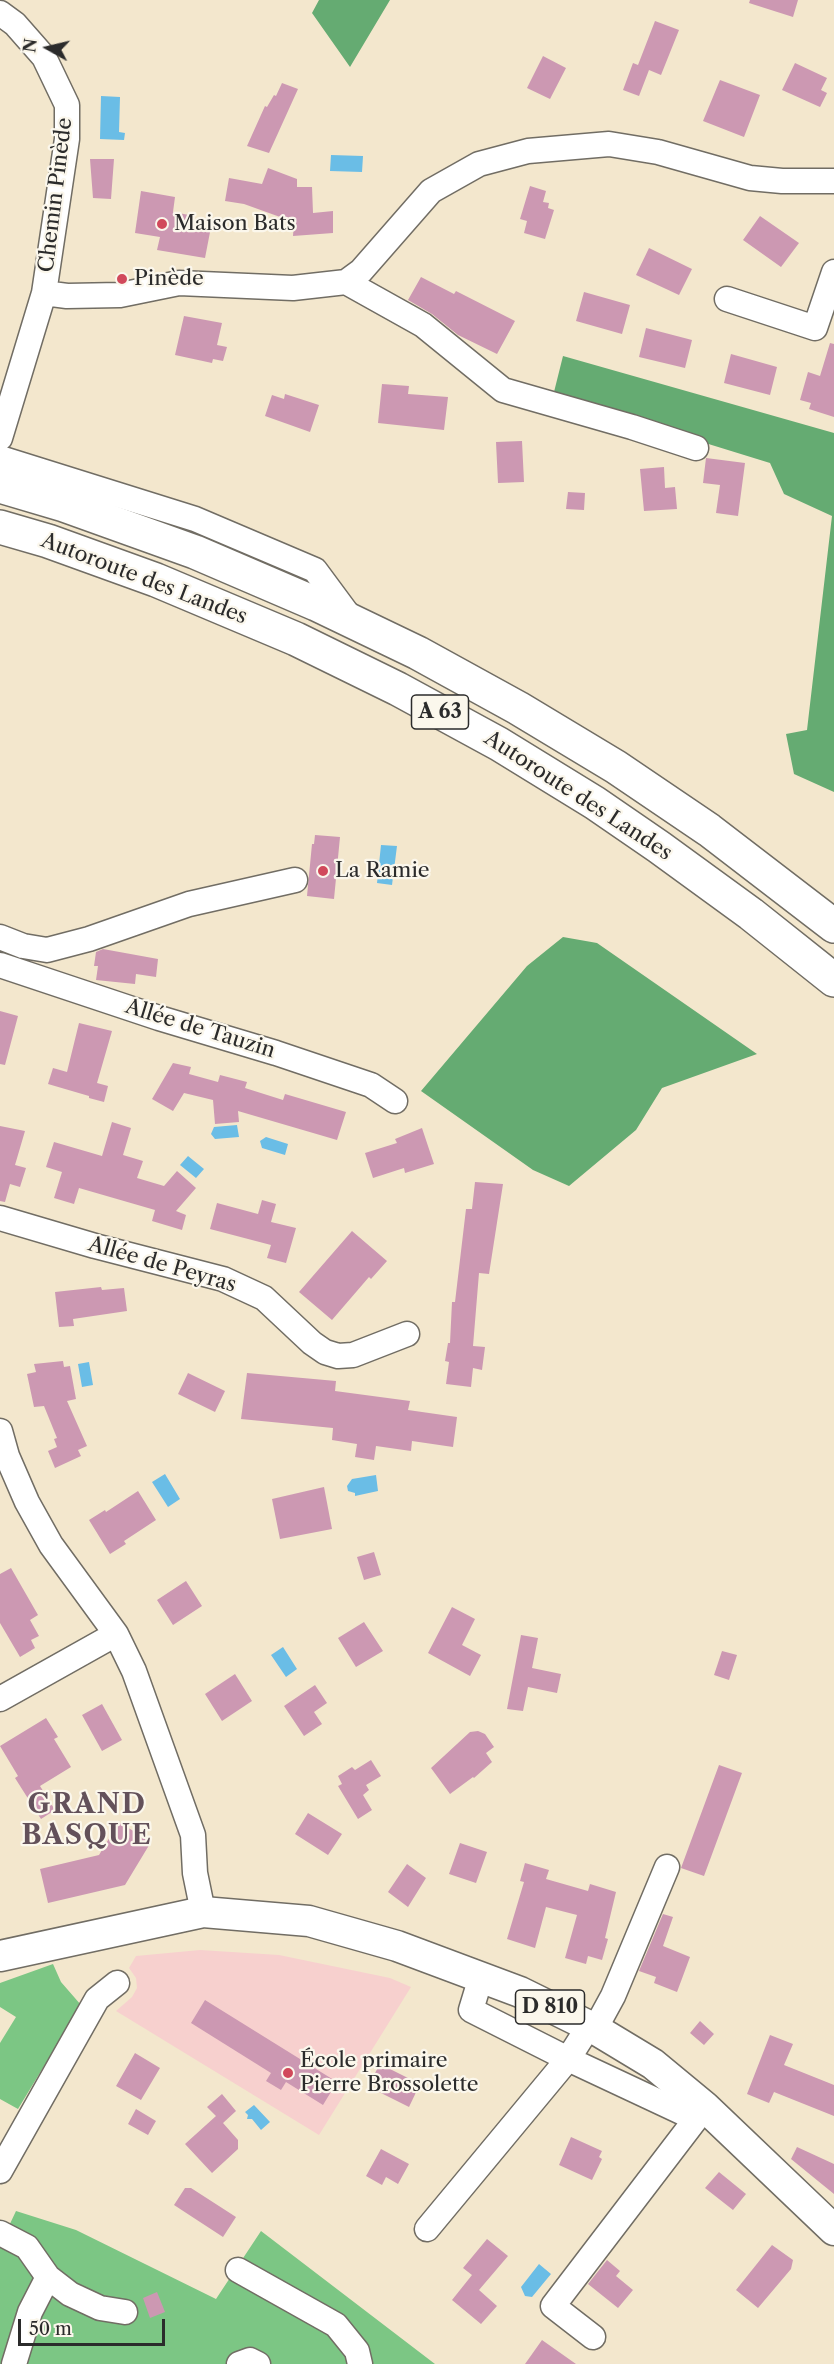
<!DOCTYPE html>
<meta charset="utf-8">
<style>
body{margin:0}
#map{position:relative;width:834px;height:2364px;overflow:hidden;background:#f3e7cd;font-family:"Libre Caslon Text",serif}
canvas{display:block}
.north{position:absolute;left:18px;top:18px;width:60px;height:60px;-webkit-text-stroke:4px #fbf7ec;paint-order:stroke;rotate:278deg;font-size:16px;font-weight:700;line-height:24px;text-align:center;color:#2b2b2b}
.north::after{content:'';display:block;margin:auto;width:21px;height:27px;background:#2b2b2b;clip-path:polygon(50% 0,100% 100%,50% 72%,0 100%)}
.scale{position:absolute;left:18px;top:2319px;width:147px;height:27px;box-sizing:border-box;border:3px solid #2b2b2b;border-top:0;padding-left:8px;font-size:18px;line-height:21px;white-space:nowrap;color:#2b2b2b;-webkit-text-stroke:4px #fbf7ec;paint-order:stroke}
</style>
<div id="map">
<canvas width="834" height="2364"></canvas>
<div class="north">N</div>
<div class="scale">50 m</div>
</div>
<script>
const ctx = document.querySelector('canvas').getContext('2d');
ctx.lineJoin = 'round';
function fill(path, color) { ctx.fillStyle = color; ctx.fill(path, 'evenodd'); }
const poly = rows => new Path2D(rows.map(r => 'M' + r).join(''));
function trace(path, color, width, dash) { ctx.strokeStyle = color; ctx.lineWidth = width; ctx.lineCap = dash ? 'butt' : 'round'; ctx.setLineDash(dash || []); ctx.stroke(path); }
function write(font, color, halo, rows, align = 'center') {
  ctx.font = font + ' "Libre Caslon Text",serif'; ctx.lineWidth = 4.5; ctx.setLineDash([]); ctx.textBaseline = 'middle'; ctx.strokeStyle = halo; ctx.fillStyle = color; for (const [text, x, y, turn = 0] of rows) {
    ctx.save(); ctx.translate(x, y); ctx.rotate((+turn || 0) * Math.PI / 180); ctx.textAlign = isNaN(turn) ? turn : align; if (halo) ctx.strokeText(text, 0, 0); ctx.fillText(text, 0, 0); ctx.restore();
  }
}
fill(poly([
 [200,1950,279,1955,390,1978,411,1987,319,2135,116,2011,132,1997,137,1988,136,1978,129,1968,136,1956]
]), '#f7d0ce');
fill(poly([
 [53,1964,61,1982,81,2005,18,2109,0,2099,0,2043,16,2017,0,2007,0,1983],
 [16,2211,76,2230,216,2299,261,2231,435,2364,0,2364,0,2245]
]), '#7cc684');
fill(poly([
 [319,0,390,0,350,67,312,13],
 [563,356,834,433,834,792,794,774,786,734,807,730,832,516,784,494,770,463,553,396],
 [563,937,597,943,757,1054,662,1088,636,1130,569,1186,533,1170,421,1091,527,966]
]), '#65ab72');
fill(poly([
 [101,96,120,97,119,132,125,133,124,140,100,139],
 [331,155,363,156,362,172,330,171],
 [381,845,397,846,392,885,377,883],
 [237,1125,239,1137,215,1139,211,1134,214,1127],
 [266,1137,288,1144,285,1155,262,1148,260,1141],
 [188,1156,204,1169,196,1178,180,1165],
 [89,1362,93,1385,82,1387,78,1364],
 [165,1474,180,1499,168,1507,152,1482],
 [376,1475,378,1491,355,1496,355,1493,348,1491,347,1486,352,1479],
 [283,1647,297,1669,286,1677,271,1655],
 [254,2105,270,2122,261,2130,252,2119,247,2119,248,2115,245,2112],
 [539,2264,551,2274,532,2297,525,2296,521,2287]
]), '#6abde6');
fill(poly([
 [750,0,798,0,793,17,749,3],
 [655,21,679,30,661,75,649,70,639,96,623,90,633,63,638,65],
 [543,56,566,68,550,99,527,88],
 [795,63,827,78,821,90,827,93,820,107,782,90],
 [720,80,760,95,744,137,703,121],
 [282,83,298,89,269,153,247,146,265,106,267,107,274,95,276,96],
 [90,159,114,159,111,199,93,198],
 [268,168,297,179,297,187,312,187,313,213,333,211,333,233,293,236,294,222,244,204,225,201,229,178,262,184],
 [530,186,546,191,543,202,549,203,548,208,554,210,545,239,524,233,527,221,520,219],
 [141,191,175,197,173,212,189,215,187,224,211,227,205,258,157,250,160,237,135,233],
 [760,216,799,243,781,267,743,240],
 [649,248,692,269,679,295,636,275],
 [421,277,454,294,456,291,515,321,497,354,458,335,432,314,408,300],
 [584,292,630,305,622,334,576,321],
 [184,316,222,323,217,345,227,347,223,361,213,359,212,363,175,355],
 [646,328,692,340,685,368,639,357],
 [830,343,834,344,834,417,809,409,811,403,800,400,808,372,820,376],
 [731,354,777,367,770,395,724,383],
 [382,384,409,386,408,394,448,397,444,430,378,423],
 [285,394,319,405,310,432,265,416,272,395,284,399],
 [522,441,524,482,498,483,496,442],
 [706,458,745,463,738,516,716,513,720,485,703,483],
 [664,467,665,488,675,487,677,509,644,511,640,469],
 [568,492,585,493,584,510,566,509],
 [315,835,340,837,334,899,307,896,312,844,314,844],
 [103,949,158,959,156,977,136,974,135,984,96,980,98,966,94,966,96,952],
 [0,1011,18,1016,5,1065,0,1064],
 [79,1023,112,1031,97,1083,108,1086,104,1102,89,1098,89,1096,48,1084,53,1068,67,1072],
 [173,1063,191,1067,189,1074,218,1082,220,1075,247,1082,245,1088,283,1100,285,1094,346,1112,337,1140,238,1111,239,1122,215,1124,213,1100,184,1093,173,1111,152,1099],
 [112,1122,131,1128,123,1155,143,1161,137,1178,164,1186,177,1171,196,1188,176,1211,186,1215,182,1230,152,1221,155,1210,79,1188,74,1204,54,1198,62,1172,46,1167,54,1142,102,1156],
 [0,1126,25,1131,15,1165,26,1168,20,1187,10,1184,5,1202,0,1201],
 [422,1128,434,1164,405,1173,404,1168,373,1178,365,1153,397,1143,395,1139],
 [475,1182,503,1184,489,1274,479,1273,473,1346,485,1347,482,1370,473,1368,471,1387,446,1384,449,1362,445,1361,448,1343,450,1343,452,1302,455,1302,466,1209,472,1209],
 [262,1200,276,1204,271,1222,296,1228,286,1263,267,1258,271,1245,210,1229,217,1203,258,1214],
 [352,1231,387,1261,371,1279,369,1277,332,1320,299,1292],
 [101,1287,102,1290,124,1288,127,1311,73,1319,74,1326,59,1327,55,1292],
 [63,1361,64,1367,70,1366,76,1399,67,1401,87,1446,78,1450,81,1456,55,1468,48,1451,57,1447,54,1439,57,1438,44,1406,34,1407,27,1374,36,1372,34,1364],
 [188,1373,225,1391,215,1412,178,1394],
 [247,1373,336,1381,335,1391,410,1401,408,1410,457,1417,453,1447,412,1441,411,1451,376,1446,374,1460,355,1457,357,1444,332,1440,333,1428,241,1419],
 [324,1487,332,1529,280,1539,272,1499],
 [138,1491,156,1520,124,1541,126,1544,110,1554,89,1520,105,1510,106,1512],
 [374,1552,381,1575,364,1580,357,1557],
 [11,1568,38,1615,30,1620,39,1636,31,1640,35,1648,20,1657,0,1623,0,1574],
 [186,1581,202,1606,173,1625,157,1600],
 [452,1607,475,1619,462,1645,481,1655,470,1676,428,1653],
 [364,1622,383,1651,356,1667,338,1638],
 [521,1635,538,1638,532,1668,561,1674,557,1693,528,1687,523,1711,507,1709],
 [722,1651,737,1655,729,1680,714,1675],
 [235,1674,252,1701,222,1721,205,1694],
 [315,1685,327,1703,314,1712,322,1724,304,1736,284,1706],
 [102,1704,122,1740,102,1751,82,1715],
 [46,1718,58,1737,54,1739,71,1767,40,1786,55,1810,41,1819,15,1778,18,1776,0,1746],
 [478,1731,485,1734,494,1747,486,1753,492,1762,474,1778,473,1777,450,1794,431,1768,470,1732],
 [371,1760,381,1776,366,1785,369,1790,363,1795,372,1810,358,1819,338,1786,342,1784,338,1776,352,1767,355,1770],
 [719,1765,742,1773,704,1876,681,1868],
 [308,1813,342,1834,328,1855,295,1834],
 [119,1822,151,1842,125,1885,48,1903,40,1869,99,1855],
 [460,1843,487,1852,476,1883,449,1874],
 [525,1863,549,1870,546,1879,588,1891,590,1884,616,1892,605,1938,608,1939,602,1960,588,1956,586,1964,565,1958,577,1915,546,1907,535,1948,507,1939,524,1882,520,1881],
 [407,1864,426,1878,408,1907,388,1892],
 [663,1914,673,1917,663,1946,690,1957,677,1992,654,1983,656,1977,639,1971],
 [205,2000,337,2082,323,2105,286,2082,281,2090,266,2081,271,2073,191,2023],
 [700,2021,714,2034,704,2045,690,2033],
 [770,2035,793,2044,784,2065,834,2085,834,2116,774,2092,769,2103,747,2094],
 [135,2053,160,2068,141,2100,116,2086],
 [380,2064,420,2084,409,2107,377,2091,380,2086,370,2082],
 [222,2094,236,2111,223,2123,238,2140,238,2149,212,2173,185,2144,216,2116,207,2107],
 [136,2109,156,2121,148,2135,128,2124],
 [571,2137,602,2151,599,2157,602,2159,592,2180,559,2165],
 [797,2147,834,2164,834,2194,791,2159],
 [381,2149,409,2164,398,2184,386,2177,382,2185,366,2176],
 [719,2172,746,2194,733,2210,705,2188],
 [185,2188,191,2188,236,2217,223,2237,174,2205],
 [487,2239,508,2256,479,2290,497,2306,481,2324,452,2300,472,2275,463,2268],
 [772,2245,793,2260,791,2269,758,2308,736,2290],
 [607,2260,620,2271,616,2276,633,2290,618,2308,588,2284],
 [157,2292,165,2312,150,2318,143,2298],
 [542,2340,576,2364,525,2364]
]), '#cc98b2');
const minor = poly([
 [0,13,15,24,44,57,67,105,67,139,44,293,0,438],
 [346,282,423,325,503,390,632,427,696,448],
 [44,293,67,296,120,295,179,283,293,288,346,282,361,271,431,191,479,164,528,151,609,144,658,152,750,178,782,181,834,181],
 [727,299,815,328,834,272],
 [0,458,195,519,315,570,352,620],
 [0,937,23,946,47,950,89,939,189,904,295,880],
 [0,965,159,1018,276,1053,371,1085,395,1101],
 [0,1218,95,1246,223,1279,264,1298,312,1343,325,1352,338,1356,353,1355,407,1334],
 [0,1431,7,1456,27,1502,51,1545,116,1634,134,1671,193,1835,195,1873,203,1912],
 [0,1699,116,1634],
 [481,1977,471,2010,568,2059,696,2119],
 [595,2029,613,1996,667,1867],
 [0,2171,97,1999,117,1983],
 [427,2229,568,2059,589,2026],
 [0,2233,27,2247,48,2277,70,2294,100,2308,125,2312],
 [238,2270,336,2325,357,2351,360,2364],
 [593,2337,553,2306,705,2107],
 [14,2364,30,2312,48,2277],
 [239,2364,250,2360,258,2364]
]);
const major = poly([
 [0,1956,203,1912,309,1921,397,1946,520,1992,595,2029,653,2064,705,2107,834,2230]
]);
const highway = poly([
 [0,486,64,505,195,552,316,604,418,653,518,708,616,767,709,830,834,926],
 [0,527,48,541,156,580,296,639,398,689,499,744,595,803,659,847,751,914,834,980]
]);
trace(minor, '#716d64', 27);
trace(major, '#716d64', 33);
trace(highway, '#716d64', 36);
trace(minor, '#fff', 24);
trace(major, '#fff', 30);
trace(highway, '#fff', 33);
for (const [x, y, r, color] of [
 [162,224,6,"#d1495b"],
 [122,279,6,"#d1495b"],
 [323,871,6,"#d1495b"],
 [288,2073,6,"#d1495b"]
]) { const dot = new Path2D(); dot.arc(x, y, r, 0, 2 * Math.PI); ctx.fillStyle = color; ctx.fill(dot); trace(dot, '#fbf7ec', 2); }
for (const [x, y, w] of [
 [440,712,57],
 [550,2007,69]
]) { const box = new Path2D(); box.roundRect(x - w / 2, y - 17, w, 34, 4.5); ctx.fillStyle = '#fbf7ec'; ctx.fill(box); trace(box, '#2b2b2b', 1.5); }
write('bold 20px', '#2b2b2b', null, [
 ["A 63",440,712],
 ["D 810",550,2007]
]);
write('21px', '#2b2b2b', '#fbf7ec', [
 ["Chemin Pinède",56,195,-83],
 ["Autoroute des Landes",144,579,21],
 ["Autoroute des Landes",578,796,33],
 ["Allée de Tauzin",200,1029,17],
 ["Allée de Peyras",162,1265,16]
]);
write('21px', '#2b2b2b', '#fbf7ec', [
 ["Maison Bats",174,224],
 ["Pinède",134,279],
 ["La Ramie",335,871],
 ["École primaire",300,2061],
 ["Pierre Brossolette",300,2085]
], 'left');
ctx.letterSpacing = '1.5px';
write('bold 27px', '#63515a', '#fbf7ec', [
 ["GRAND",87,1805],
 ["BASQUE",87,1836]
]);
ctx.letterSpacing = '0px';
</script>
